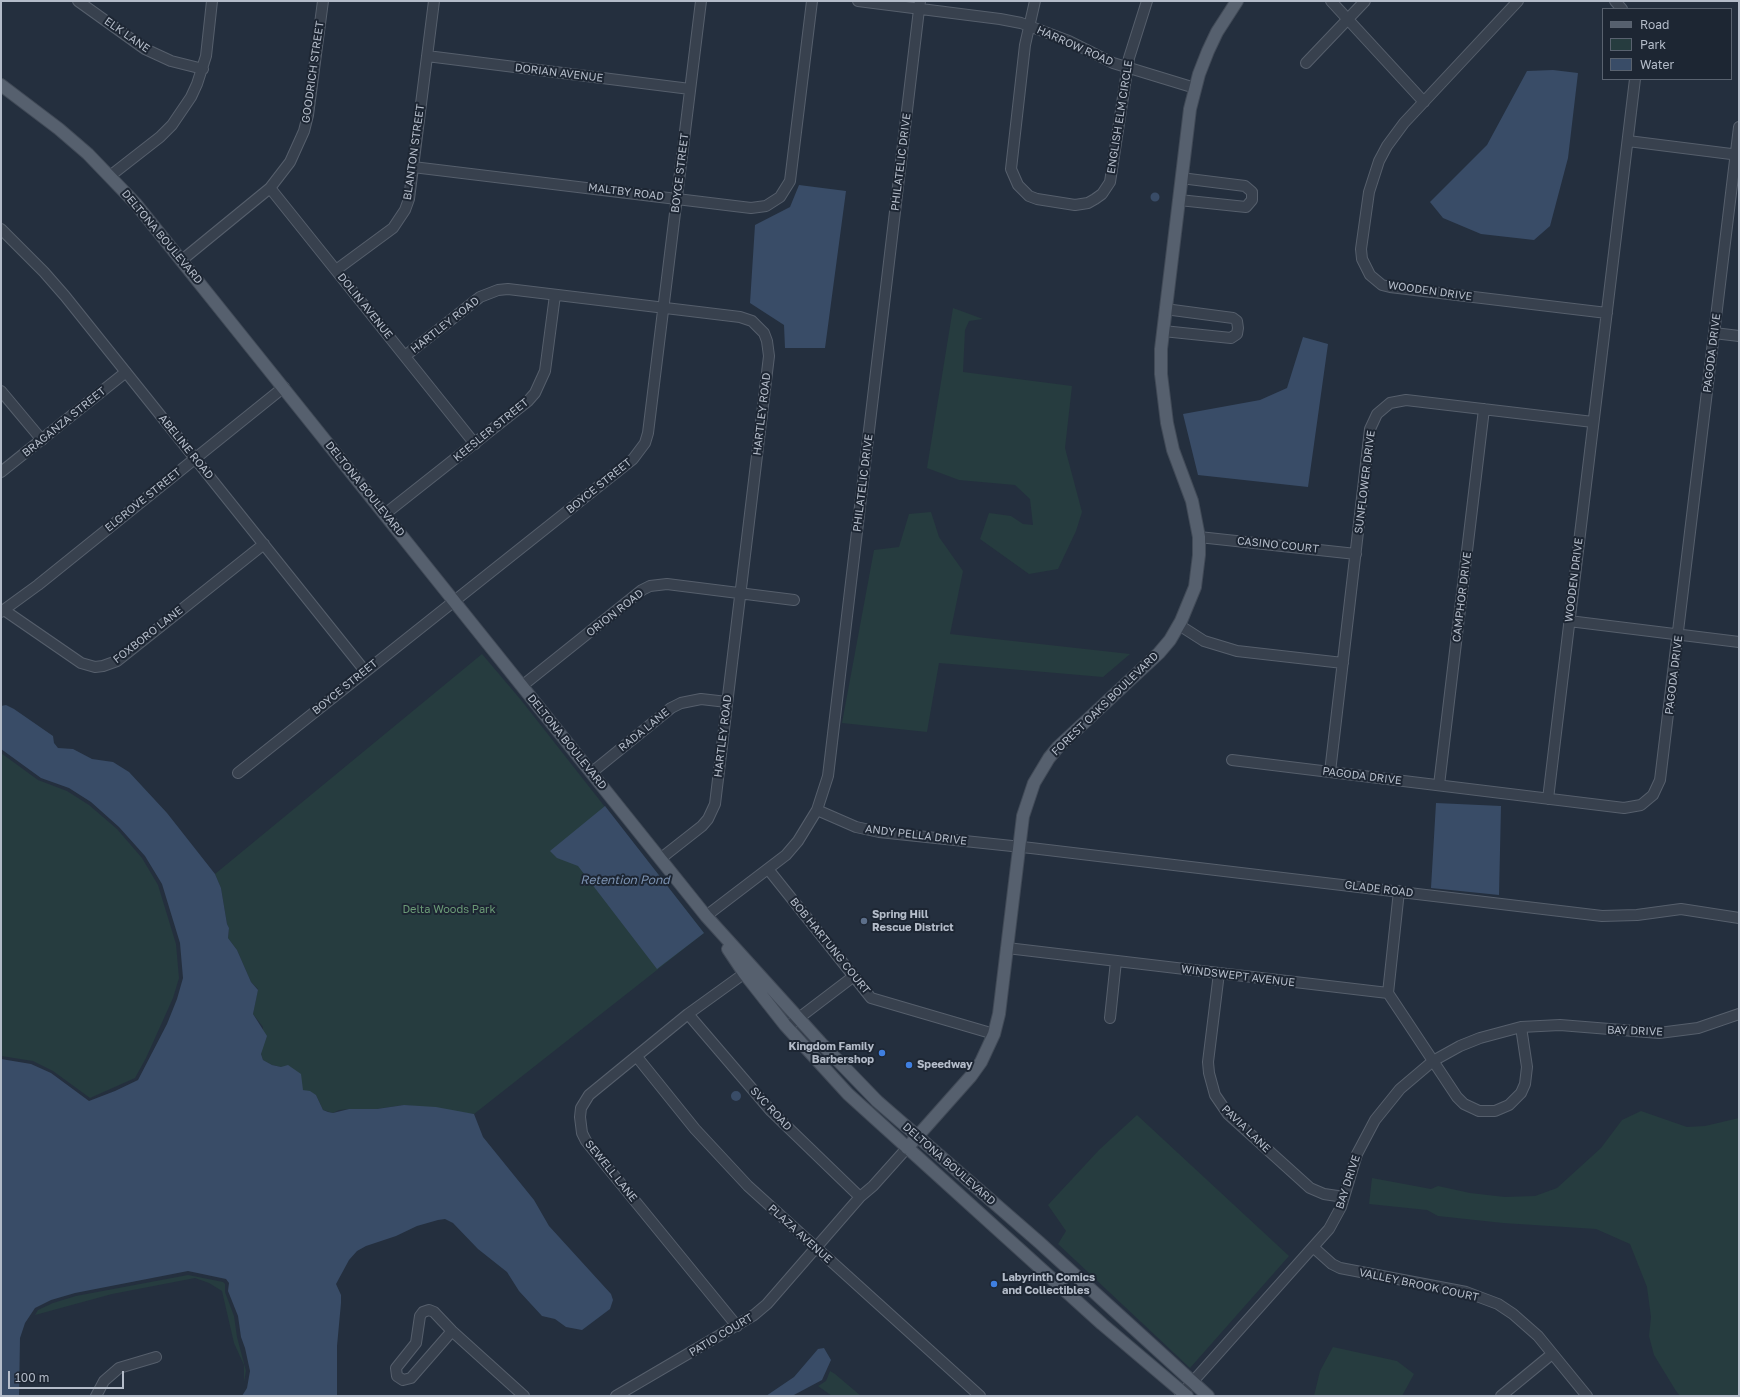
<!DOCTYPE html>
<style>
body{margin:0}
#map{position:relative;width:1740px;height:1397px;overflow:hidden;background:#242f3e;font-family:"Golos Text",sans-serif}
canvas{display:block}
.frame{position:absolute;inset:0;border:2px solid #b4bcc9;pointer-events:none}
.legend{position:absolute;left:1602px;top:8px;width:130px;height:72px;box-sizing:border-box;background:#1d2633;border:1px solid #59626f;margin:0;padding:5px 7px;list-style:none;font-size:12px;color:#b4bcc9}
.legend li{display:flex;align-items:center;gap:8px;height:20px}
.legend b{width:20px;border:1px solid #59626f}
.scale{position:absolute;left:8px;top:1371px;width:116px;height:18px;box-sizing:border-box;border:2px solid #b4bcc9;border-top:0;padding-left:5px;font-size:12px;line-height:14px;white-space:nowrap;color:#b4bcc9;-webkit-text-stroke:3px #1d2633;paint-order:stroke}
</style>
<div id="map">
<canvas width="1740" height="1397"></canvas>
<div class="frame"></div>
<ul class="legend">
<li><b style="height:5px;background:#56606e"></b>Road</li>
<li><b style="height:11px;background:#263c3f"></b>Park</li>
<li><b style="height:11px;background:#394c67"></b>Water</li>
</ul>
<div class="scale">100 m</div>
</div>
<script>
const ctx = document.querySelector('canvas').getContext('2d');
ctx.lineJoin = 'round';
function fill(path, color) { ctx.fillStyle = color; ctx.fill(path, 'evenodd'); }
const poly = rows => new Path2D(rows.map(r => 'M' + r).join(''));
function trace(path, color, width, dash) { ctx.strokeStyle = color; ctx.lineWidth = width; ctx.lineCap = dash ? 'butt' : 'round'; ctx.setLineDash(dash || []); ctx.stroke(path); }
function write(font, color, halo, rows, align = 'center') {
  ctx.font = font + ' "Golos Text",sans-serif'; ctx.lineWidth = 4; ctx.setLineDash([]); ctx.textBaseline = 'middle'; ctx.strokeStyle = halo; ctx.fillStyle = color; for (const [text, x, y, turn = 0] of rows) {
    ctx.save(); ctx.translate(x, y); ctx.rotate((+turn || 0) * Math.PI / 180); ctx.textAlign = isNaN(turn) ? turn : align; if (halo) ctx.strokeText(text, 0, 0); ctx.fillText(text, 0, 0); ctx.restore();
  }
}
fill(poly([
 [953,308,983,319,969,321,965,330,963,372,1072,386,1065,448,1082,512,1076,531,1058,569,1029,574,980,539,989,513,1011,516,1023,524,1033,525,1030,499,1015,485,959,480,927,468],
 [931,512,939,537,963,571,950,634,1130,654,1103,677,939,663,927,732,842,723,874,550,899,547,909,514],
 [482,654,521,700,704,933,474,1114,404,1105,377,1109,349,1109,339,1110,333,1113,323,1110,316,1095,303,1090,281,1067,272,1065,263,1060,261,1054,263,1027,253,1014,258,989,251,982,237,950,228,938,229,928,227,924,221,888,215,874],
 [1,753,38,780,67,791,89,805,117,829,142,858,158,885,176,944,179,978,173,998,146,1058,135,1078,90,1098,53,1071,33,1061,1,1056],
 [1641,1111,1687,1127,1705,1126,1739,1118,1739,1396,1680,1396,1676,1391,1654,1355,1649,1336,1651,1317,1647,1287,1630,1244,1596,1229,1503,1223,1438,1216,1427,1210,1369,1204,1372,1178,1431,1189,1438,1186,1470,1193,1505,1197,1535,1196,1557,1188,1601,1148,1622,1120],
 [1137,1115,1289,1256,1190,1368,1058,1244,1066,1231,1048,1205,1099,1150],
 [188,1275,223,1282,225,1284,225,1292,234,1316,237,1337,246,1371,244,1382,244,1365,234,1343,222,1291,209,1283,195,1278,112,1294,35,1315,38,1310,53,1303,76,1296],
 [1333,1347,1397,1361,1414,1374,1402,1396,1314,1396,1320,1371],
 [830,1371,835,1374,861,1396,832,1396,818,1386,826,1381]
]), '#263c3f');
fill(poly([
 [1553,70,1578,73,1568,158,1550,226,1534,240,1481,234,1443,218,1430,202,1487,145,1527,71],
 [799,185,846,191,825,348,785,348,784,325,750,303,755,225,790,207],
 '1150.5 197a4.5 4.5 0 1 1 9 0a4.5 4.5 0 1 1-9 0Z',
 [1303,337,1328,344,1308,487,1198,475,1183,414,1260,400,1287,388],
 [6,705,14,709,53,736,54,743,58,748,73,749,92,759,113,762,129,772,167,813,215,874,221,888,227,924,229,928,228,938,237,950,251,982,258,990,253,1014,267,1036,261,1054,263,1060,272,1065,281,1067,288,1065,301,1074,303,1090,310,1091,316,1095,323,1110,328,1112,333,1113,349,1109,377,1109,404,1105,436,1107,474,1114,483,1137,534,1200,549,1226,611,1294,613,1300,610,1309,582,1330,566,1327,555,1319,542,1316,519,1291,507,1272,478,1249,453,1223,445,1219,438,1220,417,1226,396,1236,366,1246,357,1251,349,1260,336,1284,341,1295,341,1303,337,1346,337,1396,242,1396,247,1388,250,1371,245,1348,241,1337,238,1316,228,1291,229,1283,226,1279,188,1271,75,1293,51,1300,35,1308,25,1323,20,1338,19,1396,1,1396,1,1059,31,1064,51,1073,89,1101,115,1091,138,1080,167,1024,177,999,183,978,180,943,162,884,145,856,119,827,91,802,69,788,41,778,1,749,1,706],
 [1436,803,1501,806,1499,895,1431,888],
 [605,806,704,933,657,969,578,866,557,858,550,851],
 '731 1096a5 5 0 1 1 10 0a5 5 0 1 1-10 0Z',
 [824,1348,831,1360,822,1380,792,1396,766,1396,794,1377,818,1349]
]), '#394c67');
const minor = poly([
 [78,1,145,49,171,61,203,69],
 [858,1,1000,19,1021,23,1069,41,1113,63,1195,88],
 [1035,1,1025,45,1011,169,1018,185,1029,196,1037,199,1075,205,1088,203,1095,199,1102,194,1110,182,1129,58,1147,1],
 [1331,1,1424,102],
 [1518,1,1404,123,1387,146,1379,161,1369,192,1361,249,1362,259,1370,275,1382,285,1390,287,1607,313],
 [1615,1,1622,9],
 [427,56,690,89],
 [1306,63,1365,1],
 [1628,141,1739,155],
 [413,167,751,208,766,206,780,197,790,181,812,1],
 [110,176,160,137,172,125,191,97,197,84,206,56,212,1],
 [270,188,475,444],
 [1179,200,1246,207,1252,200,1252,192,1245,186,1181,178],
 [1,229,44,272,65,296,365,671],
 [182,260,270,188,290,162,304,131,308,115,323,1],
 [336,270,393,228,405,210,409,199,434,1],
 [1163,331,1231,338,1237,334,1238,328,1237,321,1233,318,1165,309],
 [1714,333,1739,336],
 [405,356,480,297,498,290,508,289,740,317,752,321,764,333,767,341,769,356,715,804,708,819,702,826,660,859],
 [1,391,42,440],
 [1,472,126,372],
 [385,514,528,401,535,393,545,371,555,295],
 [1199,537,1356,554],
 [4,610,81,663,95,667,103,666,117,661,264,544],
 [1,612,38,585,284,387],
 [1569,621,1739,642],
 [1179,625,1204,641,1237,651,1343,663],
 [522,686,642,590,650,586,667,584,794,600],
 [1232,760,1624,808,1641,805,1653,795,1660,780,1739,127],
 [1330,772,1370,429,1377,414,1390,403,1406,400,1593,422],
 [238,773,633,459,645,443,648,433,701,1],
 [591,773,671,708,681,703,701,699,727,702],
 [1439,785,1484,409],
 [1548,799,1635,79],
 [817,810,856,827,879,832,1031,848,1602,916,1637,915,1681,909,1739,918],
 [768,869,871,998,994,1034],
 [706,916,786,855,798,841,817,810,828,776,920,1],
 [1007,948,1388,993,1457,1097,1464,1104,1479,1111,1495,1111,1509,1105,1521,1093,1525,1084,1527,1067,1521,1027],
 [1219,973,1208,1062,1209,1073,1215,1095,1228,1114,1310,1188,1324,1194,1344,1197],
 [1388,993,1399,891],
 [688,1014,771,1111,860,1197],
 [1110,1018,1116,961],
 [787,1027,854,976],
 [637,1057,695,1129,748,1186,980,1396],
 [1313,1247,1332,1264,1340,1268,1466,1292,1498,1304,1513,1314,1538,1336,1587,1396],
 [737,1326,586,1141,582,1133,580,1117,581,1108,589,1095,688,1014,749,970],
 [452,1331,411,1378,403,1380,397,1376,396,1368,416,1343,420,1316,423,1312,429,1310,434,1312,452,1331,524,1396],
 [96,1396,104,1381,119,1368,156,1357],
 [616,1396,754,1315,767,1304,860,1197,873,1186,907,1148],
 [1180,1396,1329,1229,1341,1207,1357,1154,1375,1120,1400,1089,1433,1061,1460,1046,1480,1038,1521,1027,1560,1025,1659,1033,1698,1028,1739,1014],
 [1501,1396,1552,1354]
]);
const major = poly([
 [1,85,59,129,88,154,136,204,706,916,820,1042,877,1101,1040,1243,1208,1396],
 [728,949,744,973,785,1025,848,1094,1102,1324,1187,1396],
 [907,1148,971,1076,981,1062,994,1034,999,1014,1023,816,1034,783,1049,758,1058,747,1159,653,1170,640,1181,621,1195,587,1199,555,1199,537,1192,501,1173,450,1167,423,1161,374,1161,349,1190,109,1199,74,1208,51,1217,32,1237,1]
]);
trace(minor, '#565f6c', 12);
trace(major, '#414a57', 14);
trace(minor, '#38414e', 10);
trace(major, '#56606e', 12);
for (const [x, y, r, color] of [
 [864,921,4,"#5c6f8a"],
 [882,1053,4,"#3f7fe0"],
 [909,1065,4,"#3f7fe0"],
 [994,1284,4,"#3f7fe0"]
]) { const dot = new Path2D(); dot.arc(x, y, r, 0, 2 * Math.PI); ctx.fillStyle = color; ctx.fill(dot); trace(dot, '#1d2633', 1.5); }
write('11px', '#b4bcc9', '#1d2633', [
 ["ELK LANE",127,35,35],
 ["HARROW ROAD",1075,46,24],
 ["GOODRICH STREET",313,72,-82],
 ["DORIAN AVENUE",559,73,7],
 ["ENGLISH ELM CIRCLE",1120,117,-81],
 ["BLANTON STREET",414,152,-82],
 ["PHILATELIC DRIVE",901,162,-83],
 ["BOYCE STREET",680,173,-83],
 ["MALTBY ROAD",626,192,7],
 ["DELTONA BOULEVARD",162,237,50],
 ["WOODEN DRIVE",1430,291,8],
 ["DOLIN AVENUE",365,306,51],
 ["HARTLEY ROAD",445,325,-38],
 ["PAGODA DRIVE",1712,353,-83],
 ["HARTLEY ROAD",762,414,-83],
 ["BRAGANZA STREET",64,422,-39],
 ["KEESLER STREET",491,430,-39],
 ["ABELINE ROAD",186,447,51],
 ["SUNFLOWER DRIVE",1365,482,-83],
 ["PHILATELIC DRIVE",863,483,-83],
 ["BOYCE STREET",599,486,-39],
 ["DELTONA BOULEVARD",365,489,51],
 ["ELGROVE STREET",143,500,-39],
 ["CASINO COURT",1278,545,6],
 ["WOODEN DRIVE",1574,580,-83],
 ["CAMPHOR DRIVE",1462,597,-83],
 ["ORION ROAD",615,613,-38],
 ["FOXBORO LANE",148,635,-38],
 ["PAGODA DRIVE",1674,675,-83],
 ["BOYCE STREET",345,687,-39],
 ["FOREST OAKS BOULEVARD",1105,704,-44],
 ["RADA LANE",644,730,-39],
 ["HARTLEY ROAD",723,736,-83],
 ["DELTONA BOULEVARD",567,742,51],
 ["PAGODA DRIVE",1362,776,7],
 ["ANDY PELLA DRIVE",916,835,7],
 ["GLADE ROAD",1379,889,7],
 ["BOB HARTUNG COURT",830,946,51],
 ["WINDSWEPT AVENUE",1238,976,7],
 ["BAY DRIVE",1635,1031,2],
 ["SVC ROAD",771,1109,47],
 ["PAVIA LANE",1246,1129,44],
 ["DELTONA BOULEVARD",949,1164,41],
 ["SEWELL LANE",611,1171,51],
 ["BAY DRIVE",1348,1182,-72],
 ["PLAZA AVENUE",800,1234,42],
 ["VALLEY BROOK COURT",1419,1285,12],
 ["PATIO COURT",721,1335,-31]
]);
write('11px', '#6b9a76', '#1d2633', [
 ["Delta Woods Park",449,910]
]);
write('bold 11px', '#b4bcc9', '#1d2633', [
 ["Spring Hill",872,915],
 ["Rescue District",872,928],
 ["Kingdom Family",874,1047,"right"],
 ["Barbershop",874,1060,"right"],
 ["Speedway",917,1065],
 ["Labyrinth Comics",1002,1278],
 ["and Collectibles",1002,1291]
], 'left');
write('italic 12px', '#7c92b1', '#1d2633', [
 ["Retention Pond",625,880]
]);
</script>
